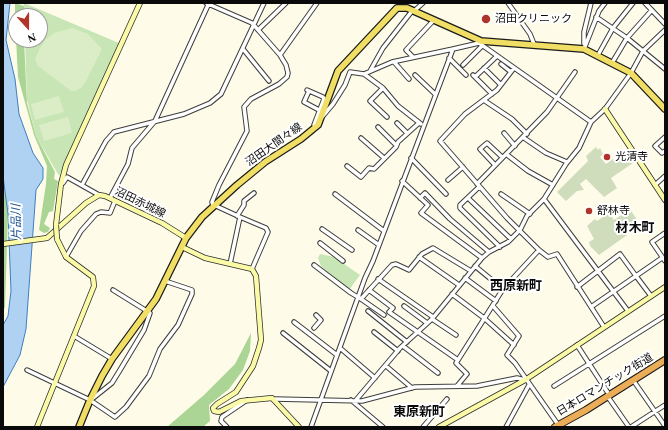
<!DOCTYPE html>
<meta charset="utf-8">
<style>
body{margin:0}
#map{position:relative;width:668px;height:430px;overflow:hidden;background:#fefce8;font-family:"Times New Roman",serif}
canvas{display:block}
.frame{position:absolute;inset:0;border:4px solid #0a0a0a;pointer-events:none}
.north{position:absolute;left:8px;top:8px;width:40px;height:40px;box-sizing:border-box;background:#fff;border:1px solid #9d9d9d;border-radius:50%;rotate:159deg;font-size:11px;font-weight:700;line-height:16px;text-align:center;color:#0a0a0a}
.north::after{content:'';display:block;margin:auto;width:14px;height:18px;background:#b1342b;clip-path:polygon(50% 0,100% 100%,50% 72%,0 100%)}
</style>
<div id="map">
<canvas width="668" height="430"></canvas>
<div class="frame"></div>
<div class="north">N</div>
</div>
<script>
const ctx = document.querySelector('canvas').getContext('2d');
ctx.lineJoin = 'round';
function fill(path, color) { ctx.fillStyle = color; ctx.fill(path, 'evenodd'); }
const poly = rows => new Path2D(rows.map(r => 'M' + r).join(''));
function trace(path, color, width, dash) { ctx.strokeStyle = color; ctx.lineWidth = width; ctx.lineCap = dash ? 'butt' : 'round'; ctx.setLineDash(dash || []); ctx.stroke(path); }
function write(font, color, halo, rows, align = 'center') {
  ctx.font = font + ' "Times New Roman","Noto Sans JP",serif'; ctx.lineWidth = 4; ctx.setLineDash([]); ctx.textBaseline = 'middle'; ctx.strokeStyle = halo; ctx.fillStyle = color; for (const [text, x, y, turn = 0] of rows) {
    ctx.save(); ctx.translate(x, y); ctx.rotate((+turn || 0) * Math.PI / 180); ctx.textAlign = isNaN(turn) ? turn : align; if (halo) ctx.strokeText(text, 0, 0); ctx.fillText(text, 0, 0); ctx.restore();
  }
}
fill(poly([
 [24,3,119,43,59,176,36,136,27,100,25,40,40,40,40,16,24,16],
 [320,254,334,257,360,275,349,290,321,266,318,258]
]), '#c8e5b5');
fill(poly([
 [15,3,24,6,24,16,16,16,16,40,24,40,27,103,36,136,55,172,54,179,58,181,53,211,49,212,44,224,50,228,48,232,44,233,39,230,46,184,47,166,34,135,18,77,15,20],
 [3,174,8,214,5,307,3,312],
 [251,333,250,351,243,370,229,389,209,405,210,421,203,427,167,427,204,395,235,364]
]), '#abd595');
fill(poly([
 [596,147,598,150,600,148,603,154,600,157,606,164,613,159,615,161,620,157,619,154,627,149,636,161,611,178,617,188,604,197,586,179,580,184,584,190,577,191,566,201,557,192,588,161,586,156],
 [630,209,637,220,624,229,627,235,599,255,590,246,589,242,594,239,587,226,595,219,597,221,609,213,614,220]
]), '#cfddbc');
fill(poly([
 [72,28,88,34,102,49,86,81,81,88,75,91,71,91,38,66,35,59,40,48,46,39,54,33],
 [59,96,64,112,35,120,31,104],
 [68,117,72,133,44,141,39,125]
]), '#dbedc6');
const water = poly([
 [3,3,10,3,6,40,15,79,19,114,33,153,43,168,43,179,36,190,26,329,20,355,3,387,3,325,8,316,11,291,8,214,3,176,3,3]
]);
fill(water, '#b0d2f2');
trace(water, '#3b7ec5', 1);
const street = poly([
 [206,3,252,23,280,55,286,65,288,73,287,77,279,84,251,99,244,107,247,131,219,185,212,202,213,206],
 [508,3,530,34,534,44],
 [645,3,665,24],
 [414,11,423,3],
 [596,17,627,38,665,69],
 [258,30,286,3],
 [479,43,591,122],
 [584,44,584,32,591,3],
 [243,49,269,81],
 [584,49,599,11,605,3],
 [280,55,317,3],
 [598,55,613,28,633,3],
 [413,57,406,50,433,21],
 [449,58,466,75],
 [394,62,409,79],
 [612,63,627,38,652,10],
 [501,64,511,72],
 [463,65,482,46],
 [484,68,501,85],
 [514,68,497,90,465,114,440,141,507,218,539,250,548,257,557,254,604,327],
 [370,71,383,48,412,11],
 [364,74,383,88,398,106,421,124],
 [415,75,435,94],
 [473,75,492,94],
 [475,77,497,56],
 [383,88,370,101,387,117],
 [307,90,323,97,324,99,314,125,316,127],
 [309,91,304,102,319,110],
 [485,101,512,119,527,134],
 [322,117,333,104,345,85,350,72,364,74,392,62,453,49],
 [397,123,407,133],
 [378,127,396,145],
 [504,133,515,146],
 [665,137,655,146,662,153,665,151],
 [361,138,384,158],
 [524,138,546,153,567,162],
 [506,154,528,171,553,185],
 [411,158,446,194],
 [495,165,480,149,487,143,502,157],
 [347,166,361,177,369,168,374,169,396,147,398,142,419,123],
 [448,180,463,167],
 [402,181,428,205,421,213,482,258],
 [63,183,67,177,99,195],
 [477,184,547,112,575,72],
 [82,185,106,141,114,132,184,114,210,103,221,94,264,3],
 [655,185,665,176],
 [479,187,460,205,460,208,500,247],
 [335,194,384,231],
 [501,194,530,214],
 [110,198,128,164,132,148,155,121,209,3],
 [420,198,425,193,450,219,489,252],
 [468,198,511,239],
 [544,199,628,311],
 [214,205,240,217,230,264],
 [237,216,244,205,244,201,254,193],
 [240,217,266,228,268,232,252,269],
 [322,229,352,250],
 [358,230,379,245],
 [665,233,652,242,665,261],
 [320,243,343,261],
 [66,257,81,231,96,214,101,212,110,213,115,201],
 [419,257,459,285],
 [314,265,351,293,361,299,392,265,396,264,409,270,422,254,433,248,471,271],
 [475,266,503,289],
 [636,276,651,296],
 [465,278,496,301],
 [378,279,433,317],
 [577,287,620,254,636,276],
 [369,290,393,308,389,312,458,360],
 [452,294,484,318,514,345],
 [361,299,384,315],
 [404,306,427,323],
 [493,306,519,336,507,355,515,363,559,426],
 [591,307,662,258],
 [368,311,407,342],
 [432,319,456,335],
 [294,322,337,355],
 [314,328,321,320,316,315],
 [374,332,398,351],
 [283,333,331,371],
 [74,336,112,359],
 [577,345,610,396],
 [403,346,438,373],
 [340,348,375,378],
 [386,366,412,388],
 [27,370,90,400,115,417,126,407,149,376,160,349,178,325,192,294,192,290,165,281],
 [633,380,665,426],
 [457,386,467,374,456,363,458,360,503,289,539,250],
 [554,386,665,316],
 [608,397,629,427],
 [92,399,112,383,120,370,144,330,150,313,113,290],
 [275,399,362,401,415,387,477,386,517,378,525,380],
 [351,400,383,427],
 [356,400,400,348,432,319,482,258,489,252,508,242,520,230,527,216,544,199,566,164,579,148,591,122,605,109,631,73,643,51,665,30],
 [227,427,221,421,222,417,247,400],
 [311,427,365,278,373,261,453,49,479,43,481,41],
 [423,427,447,399],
 [506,427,529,385],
 [631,427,665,405]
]);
const secondary = poly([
 [605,109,665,200],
 [56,225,61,184,66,165,140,3],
 [3,244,47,238,86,203,99,195,105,196,162,223,186,238],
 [182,247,205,258,252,269,256,276,261,340,259,348,253,366,236,392,217,404,213,408,214,411,219,412,241,401,272,398,299,427],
 [37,427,94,286,93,277,66,257,57,239],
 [439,427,525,380,665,287]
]);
const primary = poly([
 [79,427,90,400,102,376,112,359,156,299,186,238,202,217,237,185,265,162,301,139,318,125,338,71,397,8,407,8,481,41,584,49,631,73,665,109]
]);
const highway = poly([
 [555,427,586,410,665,360]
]);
trace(street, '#3d3d3d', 5.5);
trace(secondary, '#2c2c2c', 6);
trace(primary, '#1b1b1b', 8);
trace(highway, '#1b1b1b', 8);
trace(street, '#fff', 3.5);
trace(secondary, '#fafaa7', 4.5);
trace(primary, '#f1df65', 5.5);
trace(highway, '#ecad58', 6);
const secondaryBridge = poly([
 [56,225,57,239]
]);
trace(secondaryBridge, '#2c2c2c', 6, []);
trace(secondaryBridge, '#fafaa7', 4.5);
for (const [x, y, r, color] of [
 [486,19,5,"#b1342b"],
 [607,157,4,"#b1342b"],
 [589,211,4,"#b1342b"]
]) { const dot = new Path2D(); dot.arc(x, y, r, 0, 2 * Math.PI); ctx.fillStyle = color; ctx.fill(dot); trace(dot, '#fff', 1.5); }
write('11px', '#0a0a0a', '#fff', [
 ["沼田クリニック",495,19],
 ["光清寺",615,157],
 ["舒林寺",597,211]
], 'left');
write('11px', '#0a0a0a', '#fff', [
 ["沼田大間々線",274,145,-35],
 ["沼田赤城線",140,203,26],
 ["日本ロマンチック街道",605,385,-31]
]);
write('italic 12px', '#1c5293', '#fff', [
 ["片品川",17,222,-91]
]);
write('bold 13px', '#0a0a0a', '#fff', [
 ["材木町",635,229],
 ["西原新町",516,287],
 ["東原新町",419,413]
]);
</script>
